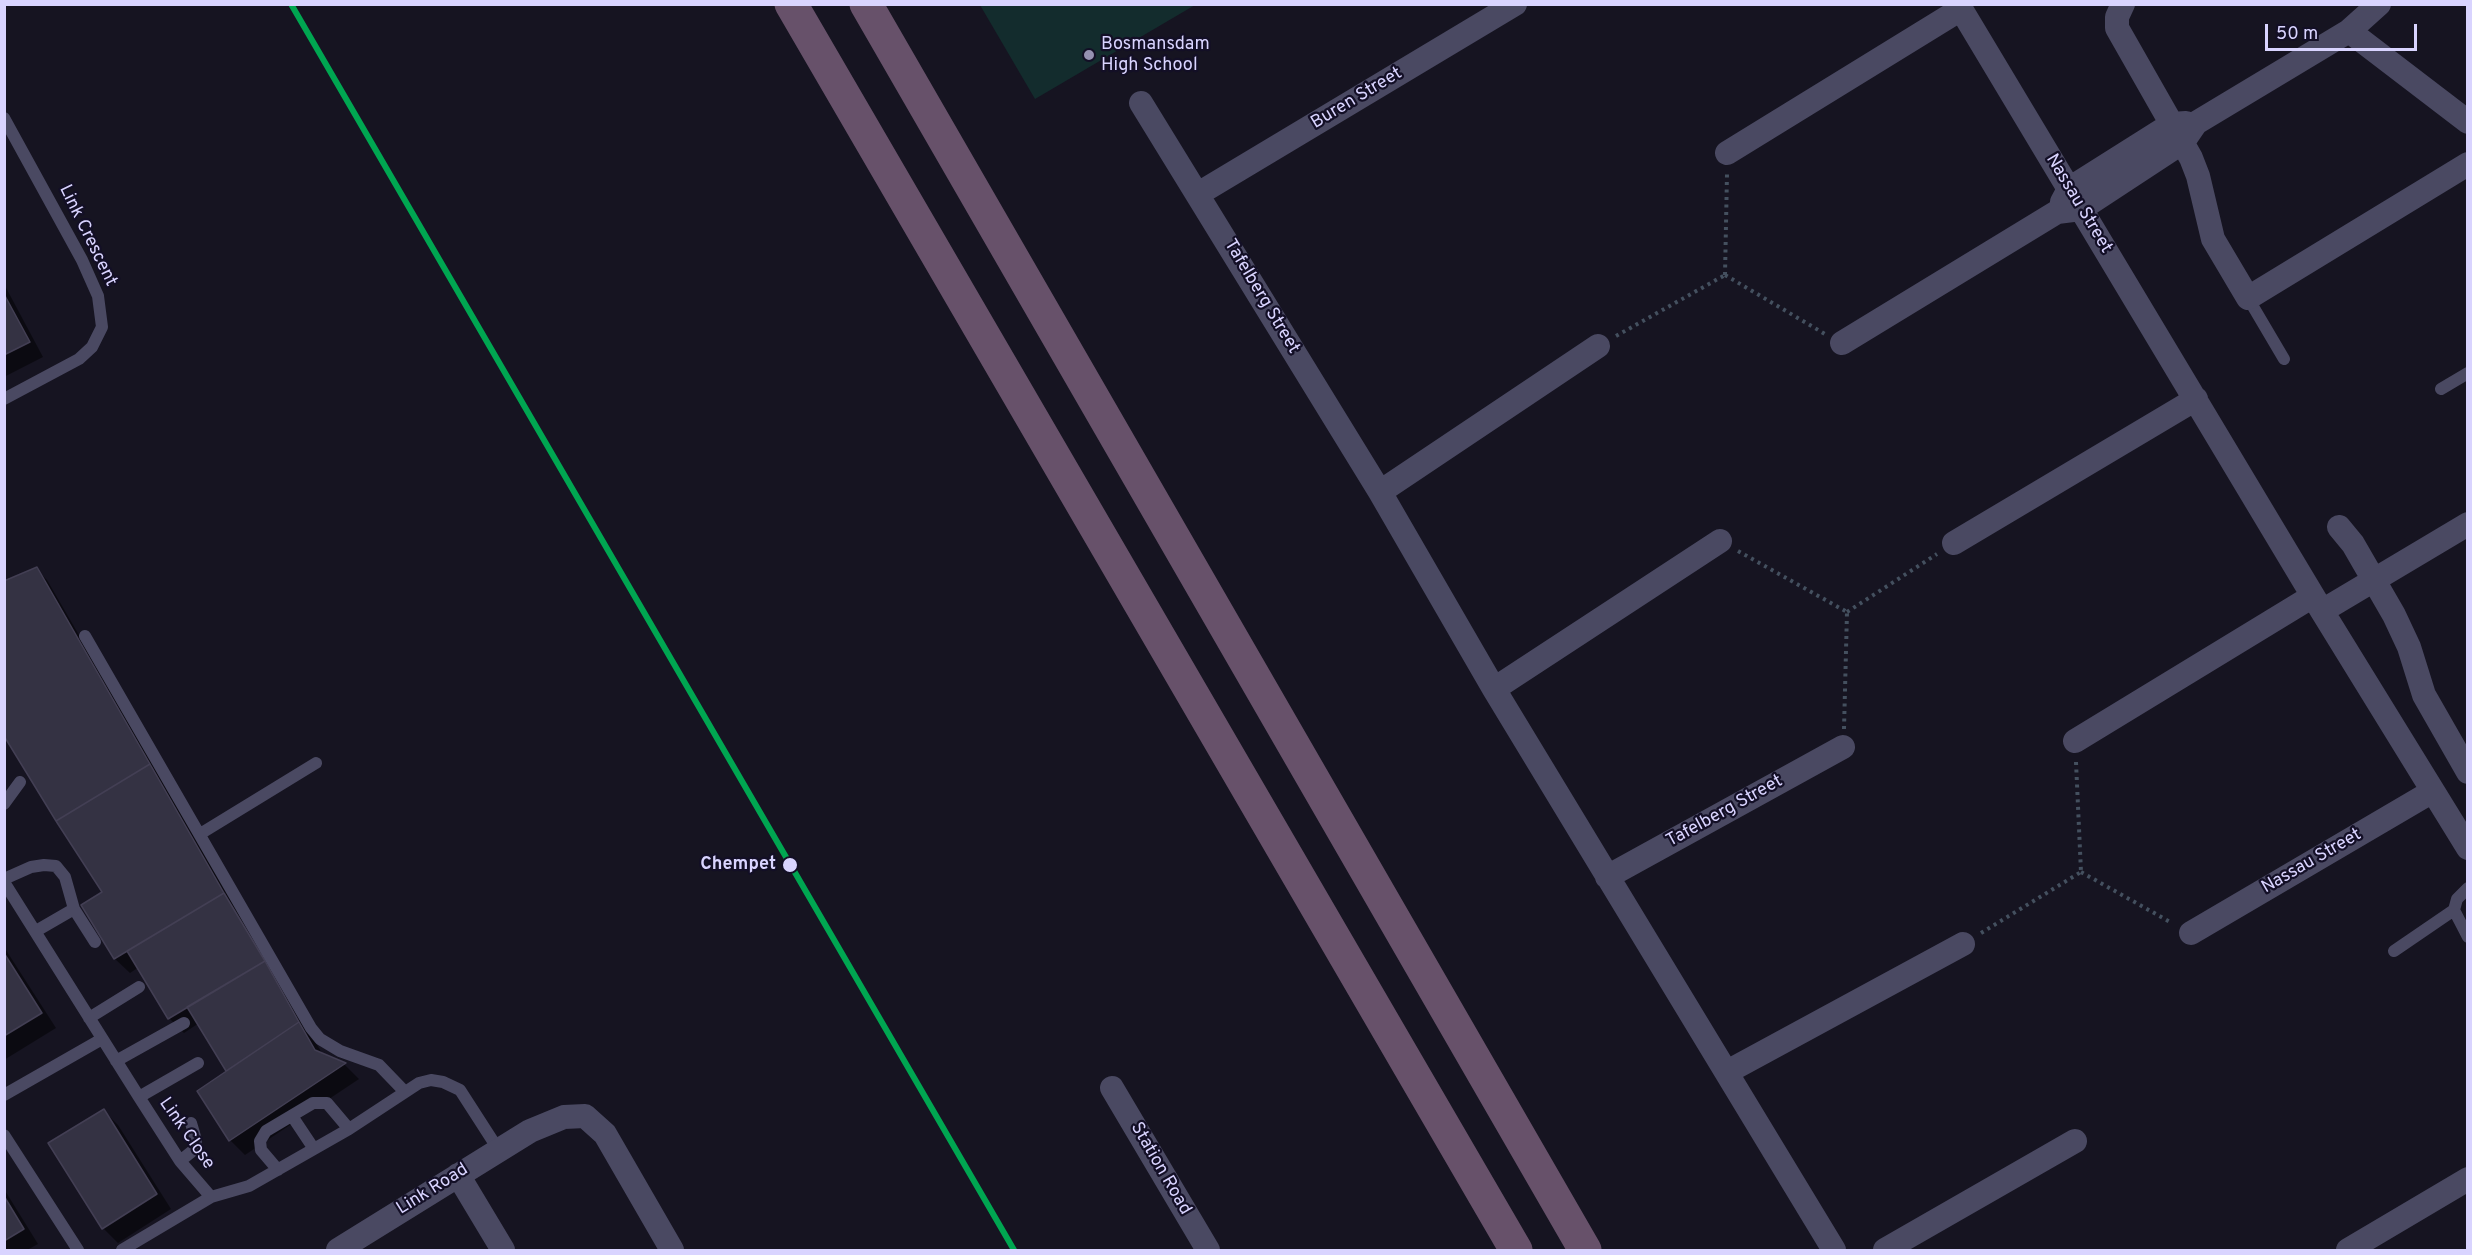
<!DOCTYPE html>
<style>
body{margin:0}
#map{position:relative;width:2472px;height:1255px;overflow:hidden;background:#161421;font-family:Overpass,sans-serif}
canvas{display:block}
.frame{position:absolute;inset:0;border:6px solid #d9d4ff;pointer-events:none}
.scale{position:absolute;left:2265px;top:24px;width:152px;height:27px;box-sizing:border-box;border:3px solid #d9d4ff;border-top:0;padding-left:8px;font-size:18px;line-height:21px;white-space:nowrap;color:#d9d4ff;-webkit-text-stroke:4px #130f26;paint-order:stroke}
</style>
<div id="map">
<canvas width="2472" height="1255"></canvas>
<div class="frame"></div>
<div class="scale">50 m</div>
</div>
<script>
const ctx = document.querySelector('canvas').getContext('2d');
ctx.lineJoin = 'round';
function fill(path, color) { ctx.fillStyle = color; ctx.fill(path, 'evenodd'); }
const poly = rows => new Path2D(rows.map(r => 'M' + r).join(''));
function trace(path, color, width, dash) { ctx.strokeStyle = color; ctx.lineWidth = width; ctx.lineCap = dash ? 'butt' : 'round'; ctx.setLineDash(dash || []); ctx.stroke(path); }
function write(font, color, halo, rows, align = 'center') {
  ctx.font = font + ' Overpass,sans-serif'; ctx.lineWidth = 4.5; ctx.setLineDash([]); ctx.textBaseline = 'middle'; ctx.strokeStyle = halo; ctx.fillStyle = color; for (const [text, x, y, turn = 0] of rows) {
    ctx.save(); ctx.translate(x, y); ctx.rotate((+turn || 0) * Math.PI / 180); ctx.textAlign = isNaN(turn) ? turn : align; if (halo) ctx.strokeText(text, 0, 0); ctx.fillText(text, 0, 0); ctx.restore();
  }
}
fill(poly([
 [980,5,1195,5,1035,99]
]), '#132c2d');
fill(poly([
 [4,284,43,357,4,377],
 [36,569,47,580,323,1055,345,1065,359,1079,245,1155,230,1140,228,1071,199,1023,184,1033,169,1018,139,967,130,973,115,959,83,906,104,892],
 [4,947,56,1028,4,1060],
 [103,1110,118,1125,171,1209,118,1243,103,1228],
 [4,1189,38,1244,27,1250,4,1250]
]), '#0007');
const building = poly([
 [4,294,30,342,4,355,4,294],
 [37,567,150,764,56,821,4,736,4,581,37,567],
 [150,764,224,893,114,959,81,905,102,892,56,821,150,764],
 [224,893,265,961,168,1019,127,951,224,893],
 [4,953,42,1013,4,1036,4,953],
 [265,961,299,1022,226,1071,187,1007,265,961],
 [299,1022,315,1050,346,1063,229,1141,197,1091,299,1022],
 [104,1109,157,1194,102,1229,48,1143,104,1109],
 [4,1196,24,1229,4,1241,4,1196]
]);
fill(building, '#343243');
trace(building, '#433f54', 1.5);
trace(poly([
 [1725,275,1825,334],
 [1725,275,1727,174],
 [1616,336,1725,275],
 [1738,551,1847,612],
 [1847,612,1937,554],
 [1844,729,1847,612],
 [2076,762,2081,872],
 [2081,872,2172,923],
 [1981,933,2081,872]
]), '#44505f', 4, [3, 4.5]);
trace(poly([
 [4,118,82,260,98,296,102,327,92,347,79,359,4,399],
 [2248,298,2284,359],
 [2441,389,2468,373],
 [85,636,311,1028,320,1039,340,1051,379,1065,405,1092],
 [4,804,20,782],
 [200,834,316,763],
 [4,879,31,867,44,865,56,866,65,877,74,909,36,931],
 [4,882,139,1097,180,1161,211,1197,249,1186,349,1129,419,1083,431,1080,443,1082,460,1090,498,1149],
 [2468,888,2457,899,2454,910,2468,937],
 [74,909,95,942],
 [2394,951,2454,910],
 [89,1018,139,987],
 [116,1061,184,1023],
 [4,1095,102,1039],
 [139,1097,198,1063],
 [292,1116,314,1149],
 [4,1135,78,1250],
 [180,1161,195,1149,196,1140,191,1123],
 [278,1170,261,1150,260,1141,266,1131,313,1103,327,1103,349,1129],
 [122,1250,211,1197]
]), '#4a4962', 12);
trace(poly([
 [1958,4,2322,611,2468,848],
 [2123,4,2117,17,2117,28,2191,158,2198,176,2213,239,2248,298,2468,164],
 [2349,31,2468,122],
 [1141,103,1380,492,1494,689,1834,1250],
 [1727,153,1961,9],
 [1198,194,1515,4],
 [2062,202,2069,189,2172,124,2186,123],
 [1842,343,2057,212,2081,209,2183,142,2196,123,2349,31,2379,4],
 [1380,492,1598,346],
 [2339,527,2353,544,2394,615,2409,647,2424,695,2468,772],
 [1954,543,2196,399],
 [2322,611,2468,524],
 [1494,689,1720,541],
 [2075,741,2313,596],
 [1607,877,1843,747],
 [2191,933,2433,791],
 [1727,1072,1963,944],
 [1112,1088,1208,1250],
 [458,1175,503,1250],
 [338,1250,530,1131,564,1117,585,1116,605,1134,672,1250],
 [1885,1250,2075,1141],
 [2348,1250,2468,1179]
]), '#4a4962', 24);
trace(poly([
 [791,4,1516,1250],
 [866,4,1585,1250]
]), '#67516a', 33);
trace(poly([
 [291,4,1014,1250]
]), '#00a651', 6);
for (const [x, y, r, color] of [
 [1089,55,6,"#9591b1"],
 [790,865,8,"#d9d4ff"]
]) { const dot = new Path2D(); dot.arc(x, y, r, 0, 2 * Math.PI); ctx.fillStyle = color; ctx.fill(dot); trace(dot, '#130f26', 2); }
write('18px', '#d9d4ff', '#130f26', [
 ["Bosmansdam",1101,45],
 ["High School",1101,66]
], 'left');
write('18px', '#d9d4ff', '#130f26', [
 ["Buren Street",1357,99,-31],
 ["Nassau Street",2078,204,59],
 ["Link Crescent",87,236,64],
 ["Tafelberg Street",1261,297,59],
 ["Tafelberg Street",1725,812,-29],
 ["Nassau Street",2312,862,-30],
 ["Link Close",186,1134,55],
 ["Station Road",1160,1169,60],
 ["Link Road",433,1190,-32]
]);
write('bold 18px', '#d9d4ff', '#130f26', [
 ["Chempet",776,865]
], 'right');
</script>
